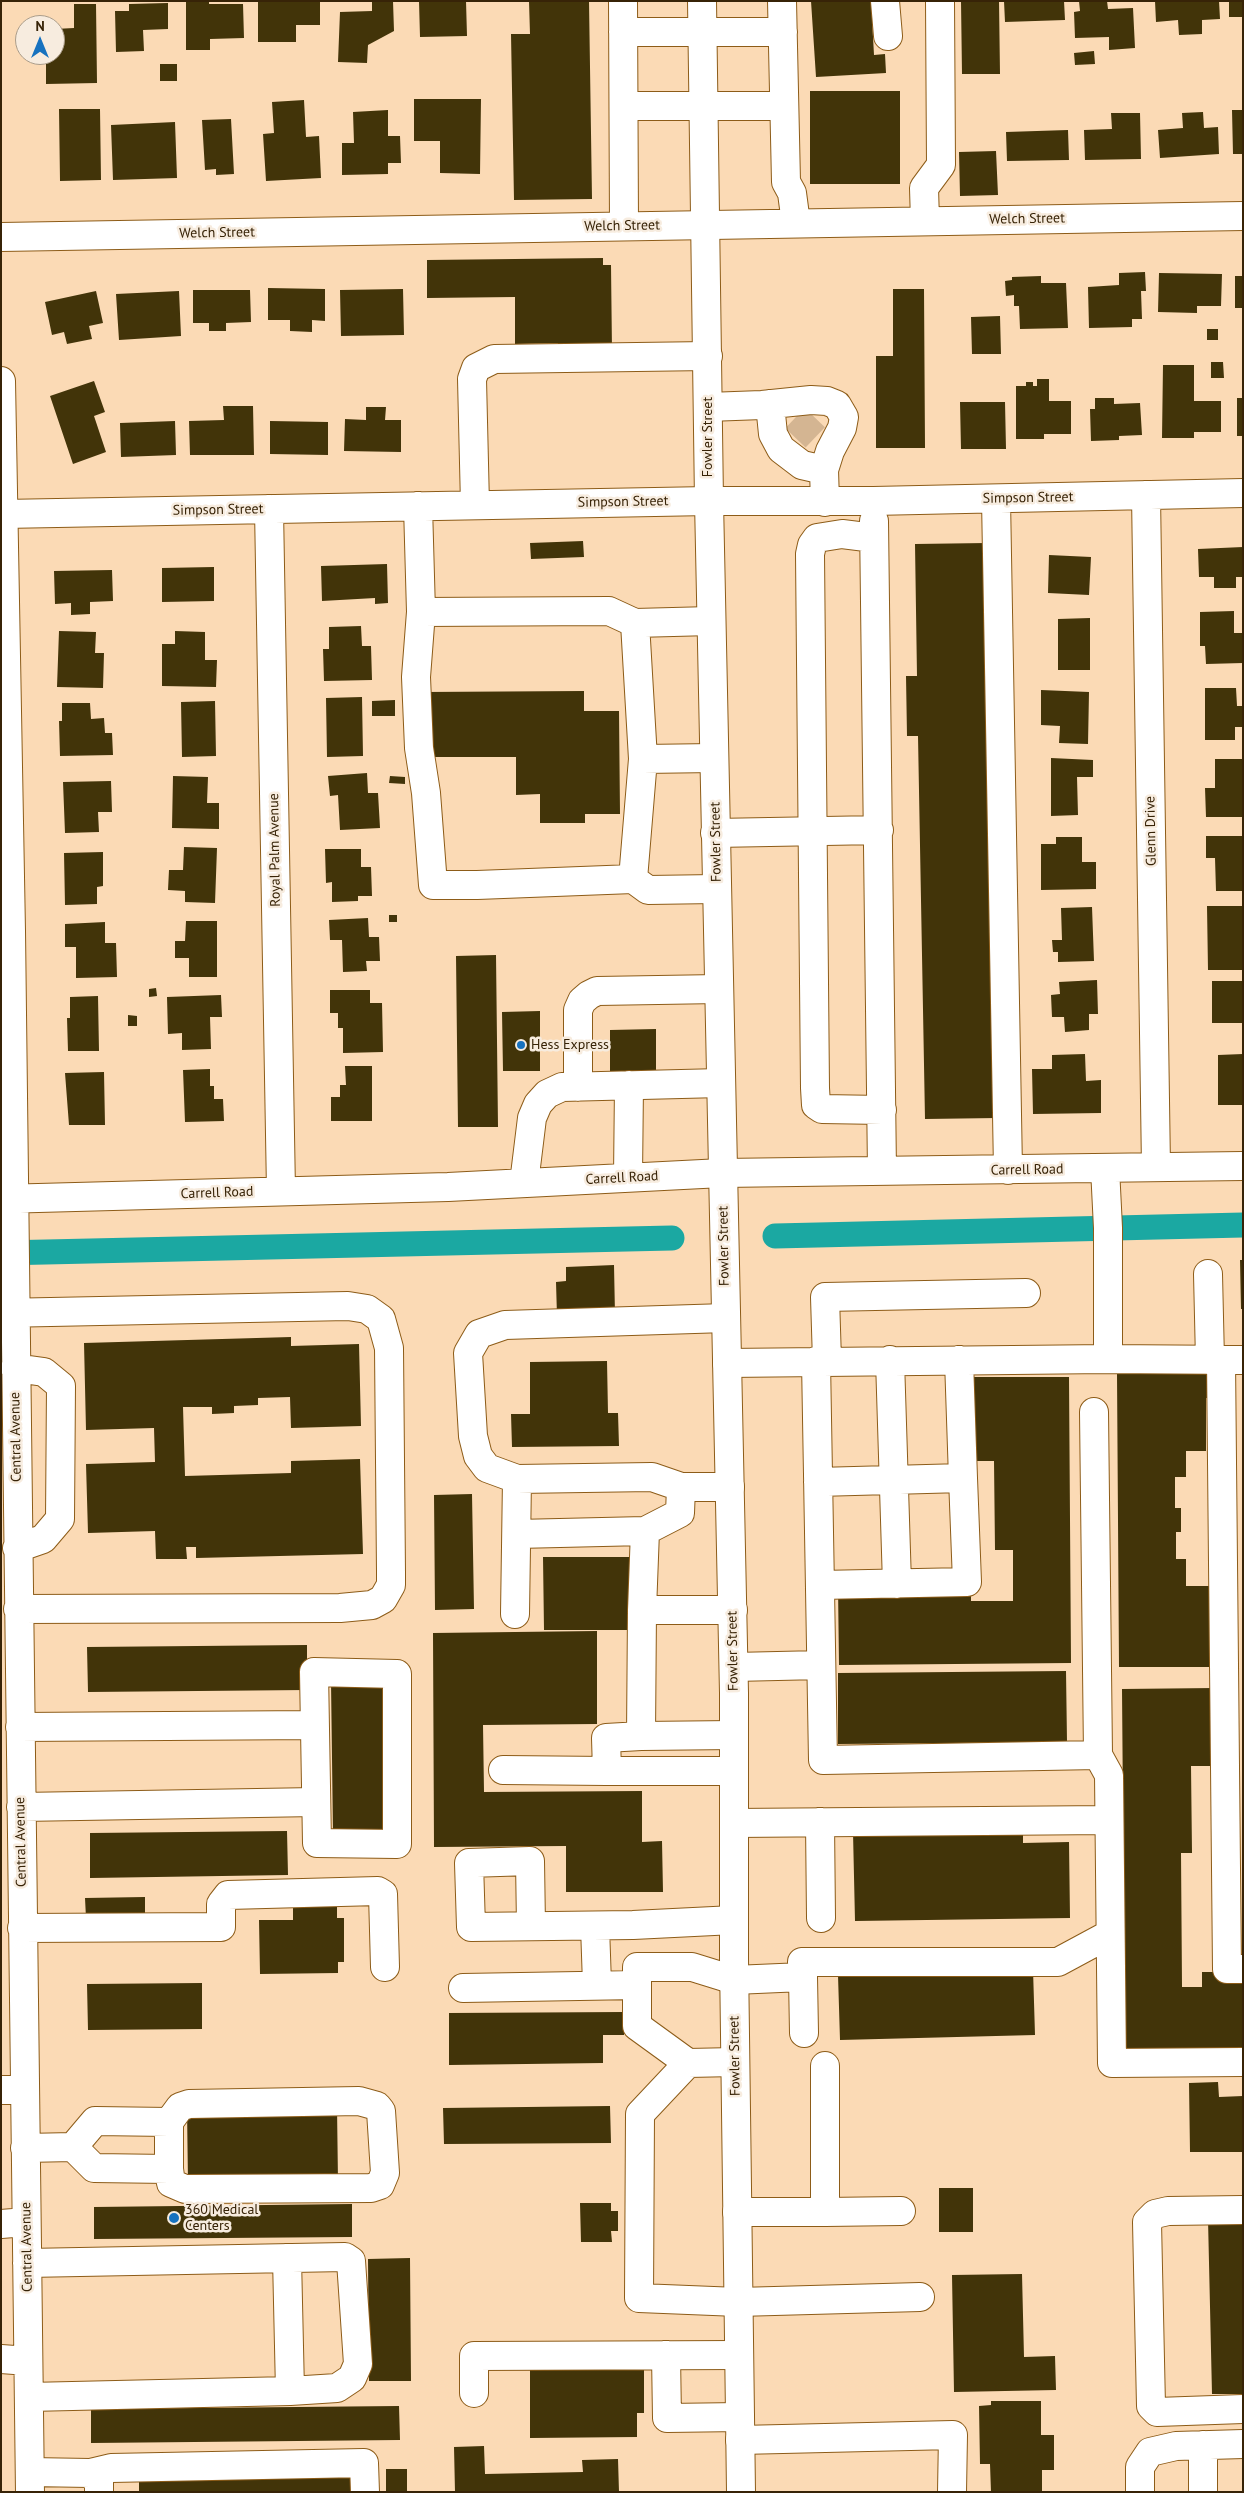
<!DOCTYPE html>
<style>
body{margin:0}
#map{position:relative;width:1244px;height:2493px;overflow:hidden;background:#fbdab5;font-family:"PT Sans",sans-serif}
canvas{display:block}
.frame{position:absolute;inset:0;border:2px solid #372307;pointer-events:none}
.north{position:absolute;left:15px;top:15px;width:50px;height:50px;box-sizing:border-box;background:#f7ecdf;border:1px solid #aa9c89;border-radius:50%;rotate:0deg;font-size:14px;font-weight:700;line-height:20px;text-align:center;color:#372307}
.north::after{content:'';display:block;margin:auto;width:18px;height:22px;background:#1772bf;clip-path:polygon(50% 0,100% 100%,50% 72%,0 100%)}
</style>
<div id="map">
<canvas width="1244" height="2493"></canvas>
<div class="frame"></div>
<div class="north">N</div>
</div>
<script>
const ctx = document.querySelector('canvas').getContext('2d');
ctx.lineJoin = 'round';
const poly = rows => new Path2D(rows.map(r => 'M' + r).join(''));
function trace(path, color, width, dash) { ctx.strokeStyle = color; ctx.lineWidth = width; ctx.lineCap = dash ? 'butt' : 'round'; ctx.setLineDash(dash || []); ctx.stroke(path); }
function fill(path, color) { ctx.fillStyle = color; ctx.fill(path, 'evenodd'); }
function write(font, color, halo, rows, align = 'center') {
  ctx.font = font + ' "PT Sans",sans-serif'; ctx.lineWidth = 5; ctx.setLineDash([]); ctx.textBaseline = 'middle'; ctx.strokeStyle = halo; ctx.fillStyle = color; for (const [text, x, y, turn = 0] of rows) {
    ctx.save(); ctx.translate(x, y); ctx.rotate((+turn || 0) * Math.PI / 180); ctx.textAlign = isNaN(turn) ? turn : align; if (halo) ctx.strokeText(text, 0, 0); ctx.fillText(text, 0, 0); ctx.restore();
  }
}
trace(poly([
 [775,1236,1243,1225],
 [1,1253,672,1238]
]), '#1ba8a2', 25);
fill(poly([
 [186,1,209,1,209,4,243,4,244,38,210,39,210,50,186,50],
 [258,1,320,1,320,25,296,25,296,42,258,42],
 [372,1,393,1,394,31,368,45,367,63,338,62,340,12,372,11],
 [419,1,466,1,467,36,420,37],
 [529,1,589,1,592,199,514,200,511,34,530,34],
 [811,1,871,1,874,55,885,54,886,73,816,77],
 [961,1,999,1,1000,74,962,74],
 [1004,1,1064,1,1065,20,1005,22],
 [1079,1,1107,1,1108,9,1133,8,1135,48,1109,50,1109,37,1075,38,1074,12,1080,11],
 [1155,1,1219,1,1220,19,1202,20,1202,34,1179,35,1178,20,1156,22],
 [1229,1,1243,1,1243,17,1229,17],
 [168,3,168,29,143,30,144,51,116,52,115,11,129,11,129,4],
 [74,4,96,4,97,83,46,84,46,55,55,55,55,29,74,28],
 [1094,51,1095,64,1075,65,1074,53],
 [160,64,177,64,177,81,160,81],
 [810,91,900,91,900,184,810,184],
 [414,99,481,99,480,174,440,173,440,141,414,141],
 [304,100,306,137,319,136,321,178,266,181,263,134,274,133,272,102],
 [59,109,100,109,101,180,60,181],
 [388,110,388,136,400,136,401,163,388,163,388,174,342,175,342,143,354,143,353,112],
 [1232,110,1243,110,1243,154,1233,154],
 [1203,112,1204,128,1218,127,1219,154,1160,158,1158,130,1183,128,1182,113],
 [1111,113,1140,113,1141,159,1085,160,1084,130,1112,129],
 [231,119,234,174,216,175,216,169,205,170,202,120],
 [175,122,177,178,113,180,111,125],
 [1068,130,1069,160,1007,161,1006,132],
 [996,151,998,195,960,196,959,152],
 [603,258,603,265,611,265,612,352,558,352,558,343,515,344,515,297,427,298,427,260],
 [1145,272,1146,291,1141,291,1142,319,1132,319,1132,327,1089,328,1088,287,1119,285,1119,273],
 [1159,273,1222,274,1221,306,1197,306,1197,313,1158,312],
 [1041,276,1041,283,1066,283,1068,328,1020,329,1019,306,1014,306,1014,295,1006,296,1005,281,1012,280,1012,277],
 [1235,276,1243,276,1243,308,1235,308],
 [268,288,325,289,325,321,312,320,312,332,290,331,290,320,268,320],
 [403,289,404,335,341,336,340,290],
 [893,289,924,289,925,448,876,448,876,356,893,356],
 [193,290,250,290,251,322,226,323,226,331,209,331,209,323,193,323],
 [96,291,103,323,89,326,92,339,67,344,64,332,52,335,45,302],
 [179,291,181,336,119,340,116,294],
 [1000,316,1001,354,972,354,971,317],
 [1207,329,1218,329,1218,340,1207,340],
 [1211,362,1223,362,1224,378,1211,378],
 [1163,365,1194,365,1194,401,1221,401,1221,432,1194,432,1194,438,1162,438],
 [1037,379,1049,379,1049,401,1071,401,1071,434,1044,434,1044,439,1016,439,1016,386,1026,386,1026,382,1033,382,1033,386,1037,386],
 [94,381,105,412,94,416,106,452,73,464,50,396],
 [1095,398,1114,398,1114,404,1140,403,1142,435,1119,436,1119,440,1091,441,1090,409,1095,409],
 [1237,398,1243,398,1243,436,1237,436],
 [960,402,1005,402,1006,449,961,449],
 [223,406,253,406,254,455,190,455,189,421,224,420],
 [366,407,386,407,385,420,401,420,401,452,344,451,345,419,366,420],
 [175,421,176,455,121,457,120,423],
 [270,421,328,422,328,455,270,454],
 [583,541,584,557,531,559,530,543],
 [987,543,997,1118,925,1119,918,736,907,736,906,676,917,676,915,544],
 [1243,547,1243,577,1236,577,1236,588,1214,588,1214,577,1199,577,1198,549],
 [1049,555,1091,557,1089,595,1048,593],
 [387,564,388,603,375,604,375,598,322,601,321,566],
 [214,567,214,601,162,602,162,568],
 [112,570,113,601,90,602,90,614,71,615,71,603,55,604,54,571],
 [1234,611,1234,633,1243,633,1243,663,1206,664,1205,646,1200,646,1200,612],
 [1090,618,1090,670,1058,670,1058,619],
 [361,626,362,646,371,646,372,680,324,681,323,649,329,649,329,627],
 [59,631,96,632,95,653,104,653,103,688,57,687],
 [175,631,205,632,205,660,217,660,216,687,162,686,162,644,175,644],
 [1205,688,1236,688,1237,706,1243,706,1243,727,1235,727,1235,740,1205,740],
 [1041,690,1089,692,1088,744,1059,743,1060,726,1041,725],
 [584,691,584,711,619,711,620,814,585,814,585,823,540,823,540,794,516,795,516,757,425,757,424,692],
 [362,697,363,756,327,757,326,698],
 [395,700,395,716,372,716,372,701],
 [215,701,216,756,182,757,181,702],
 [62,703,90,703,91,719,104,718,105,733,112,733,113,755,60,756,59,721,62,721],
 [1051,758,1093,760,1093,777,1077,777,1078,815,1051,816],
 [1215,759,1243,759,1243,817,1206,817,1205,788,1215,788],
 [367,773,368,793,378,793,380,828,340,830,338,795,330,796,328,776],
 [173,776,208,777,207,803,219,803,219,829,172,828],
 [390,776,405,777,405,784,389,783],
 [111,781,112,812,98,812,99,832,65,833,63,782],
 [1206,836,1243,836,1243,891,1216,891,1215,858,1206,858],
 [1056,837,1082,837,1082,862,1096,862,1096,889,1041,890,1041,844,1056,844],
 [184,847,217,848,215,903,185,902,185,891,168,890,169,870,183,870],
 [325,849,361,849,361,867,371,867,372,896,358,896,358,901,332,902,332,882,326,883],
 [103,852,103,886,97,887,97,904,65,905,64,853],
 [1207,906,1242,906,1243,970,1208,970],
 [1092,907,1094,961,1058,962,1058,952,1053,952,1052,940,1062,940,1061,908],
 [389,915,397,915,397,922,389,922],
 [368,918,369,937,379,937,380,961,366,961,367,971,343,972,342,940,330,940,329,920],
 [186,921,217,921,217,977,189,977,189,958,175,958,175,941,185,941],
 [105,922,105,943,116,943,117,977,76,978,76,947,65,947,65,924],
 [496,955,498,1127,458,1127,456,956],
 [1097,980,1098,1014,1089,1014,1089,1030,1065,1032,1064,1017,1052,1017,1051,995,1060,994,1059,982],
 [1212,981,1243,981,1243,1023,1212,1023],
 [156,988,157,996,149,997,149,989],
 [330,990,370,990,370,1003,382,1003,383,1052,343,1053,343,1028,338,1028,338,1013,330,1013],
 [221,995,222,1017,210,1017,211,1049,182,1050,182,1033,168,1034,167,997],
 [98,996,99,1051,68,1051,67,1018,70,1018,70,997],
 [540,1011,540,1071,503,1071,502,1012],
 [128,1015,137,1016,137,1026,128,1026],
 [656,1029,656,1072,610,1073,610,1030],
 [1085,1054,1086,1081,1101,1080,1101,1113,1033,1114,1032,1069,1052,1069,1052,1055],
 [1243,1054,1243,1105,1218,1105,1218,1055],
 [345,1066,372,1066,372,1121,331,1121,331,1097,340,1097,340,1085,346,1085],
 [210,1069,210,1086,214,1086,214,1099,223,1099,224,1121,185,1122,183,1070],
 [104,1072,105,1125,69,1125,65,1073],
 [1240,1260,1243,1260,1243,1309,1241,1309],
 [614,1265,615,1315,557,1316,556,1282,566,1281,566,1267],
 [291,1337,291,1346,359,1344,361,1426,291,1428,290,1397,258,1398,258,1405,234,1406,234,1413,212,1414,212,1407,183,1407,185,1476,291,1473,291,1461,360,1459,363,1554,196,1558,196,1547,186,1547,187,1559,156,1559,155,1531,88,1533,86,1464,155,1462,154,1428,86,1430,84,1343],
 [607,1361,608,1413,618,1413,619,1446,512,1447,511,1414,530,1414,530,1362],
 [1211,1373,1211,1398,1206,1398,1206,1451,1186,1451,1186,1477,1175,1477,1175,1508,1181,1508,1181,1532,1176,1532,1176,1559,1186,1559,1186,1586,1211,1586,1216,1667,1119,1667,1117,1374],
 [974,1377,1069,1377,1071,1663,839,1665,838,1586,971,1585,971,1601,1013,1601,1013,1550,995,1550,994,1461,975,1461],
 [472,1494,474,1609,435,1610,434,1495],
 [543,1557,629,1557,629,1630,544,1630],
 [597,1631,597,1724,483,1725,484,1792,642,1791,642,1842,662,1841,663,1892,566,1892,566,1846,434,1847,433,1633],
 [307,1645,307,1690,88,1692,87,1647],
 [1066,1671,1067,1742,838,1744,838,1673],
 [387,1680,388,1835,333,1835,331,1681],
 [1215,1688,1215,1710,1210,1711,1210,1766,1191,1766,1192,1853,1181,1853,1182,1987,1202,1987,1202,1972,1224,1972,1243,1976,1243,2050,1125,2051,1122,1689],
 [1023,1829,1023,1843,1069,1842,1070,1918,855,1921,853,1832],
 [287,1831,288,1875,90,1878,90,1833],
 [145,1897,145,1917,86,1918,85,1898],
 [293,1899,337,1899,337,1918,344,1918,344,1962,338,1962,338,1973,260,1974,259,1920,293,1920],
 [1033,1969,1035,2035,840,2040,838,1975],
 [202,1983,202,2029,88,2030,87,1984],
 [624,2012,624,2035,603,2035,603,2063,449,2065,449,2013],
 [1218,2082,1219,2097,1243,2096,1243,2152,1190,2152,1189,2083],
 [610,2106,611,2143,444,2144,443,2108],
 [337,2107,338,2182,188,2183,187,2108],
 [939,2188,973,2188,973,2232,939,2232],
 [580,2203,611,2203,611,2211,618,2211,618,2231,611,2231,612,2242,581,2242],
 [352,2204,352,2237,94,2239,94,2207],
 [1243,2218,1243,2394,1212,2394,1208,2219],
 [410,2258,411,2381,369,2381,368,2259],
 [1022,2274,1024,2357,1055,2356,1056,2390,954,2392,952,2275],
 [644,2365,644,2413,637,2413,637,2437,530,2438,530,2366],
 [991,2401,1041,2401,1041,2435,1054,2435,1054,2470,1042,2470,1042,2492,991,2492,990,2464,980,2464,979,2406,991,2405],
 [399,2406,400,2440,91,2443,91,2409],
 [484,2446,485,2474,583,2472,582,2460,618,2459,619,2492,455,2492,454,2447],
 [386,2469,407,2469,407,2491,386,2491],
 [350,2470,350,2492,139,2492,139,2472]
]), '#423409');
trace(poly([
 [795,418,817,439]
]), '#d4b592', 28, [28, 14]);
const minor = poly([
 [623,1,624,226],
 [782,1,786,182,792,193,796,223],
 [885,1,888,36],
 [623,32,783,32],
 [624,106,784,106],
 [925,221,924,188,941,165,940,1],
 [1,237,1243,216],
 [1,381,11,931,30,2492],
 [770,404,773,434,781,449,802,465,824,470],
 [708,407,762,405,811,400,827,401,837,405,844,417,842,428,830,451,824,470,825,502],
 [1146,495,1156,1167],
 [996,499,1008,1170],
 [475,505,472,379,476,368,494,359,708,356],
 [418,506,421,612,609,611,635,623,711,621],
 [269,509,281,1191],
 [3,514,709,501,873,501,1243,493],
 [874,521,882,1171],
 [874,538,842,534,817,538,812,545,810,554,815,1088,816,1105,822,1109,882,1110],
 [421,612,416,677,419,748,426,793,433,885,477,885,633,879],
 [635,623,643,759,633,879,648,890,716,889],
 [643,759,714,758],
 [715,833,879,830],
 [578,1087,578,1010,582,1001,589,995,597,991,719,989],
 [628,1177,629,1085],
 [524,1183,532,1118,538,1104,547,1094,562,1087,721,1083],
 [1,1199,448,1187,722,1173,1243,1166],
 [1208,1274,1210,1360],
 [1,1313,348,1306,367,1309,381,1319,389,1348,391,1573,391,1585,383,1599,372,1605,340,1608,18,1609],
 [726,1318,505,1325,479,1334,468,1353,473,1436,478,1456,487,1468,517,1479,652,1477,681,1487,730,1487],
 [1106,1359,1243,1360],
 [890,1360,897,1584],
 [959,1360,963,1478],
 [1221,1360,1227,1969,1243,1969],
 [816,1361,823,1760,1098,1755,1094,1412],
 [827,1361,825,1297,1026,1293],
 [727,1363,1108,1359,1108,1228,1105,1168],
 [15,1368,44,1372,61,1386,60,1519,43,1539,17,1548],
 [818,1482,963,1478,967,1582,820,1585],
 [681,1487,680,1513,645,1531,642,1610,733,1610],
 [517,1534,645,1531],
 [515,1614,517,1479],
 [734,1667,821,1665],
 [314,1672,397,1674,397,1844,317,1843,314,1672],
 [20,1727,314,1725],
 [641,1736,734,1735],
 [1098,1755,1109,1775,1112,2063,1243,2062],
 [503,1770,607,1771,606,1738,641,1736,642,1610],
 [607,1771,734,1771],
 [21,1807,316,1802],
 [820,1822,821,1918],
 [734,1823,1109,1820],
 [531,1926,530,1861,469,1863,471,1927,633,1925,734,1920],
 [595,1926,597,1984],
 [22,1928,221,1927,221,1904,228,1895,378,1891,383,1894,385,1967],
 [803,1977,802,1962,1058,1962,1110,1934],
 [463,1988,637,1985],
 [735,2062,688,2063,637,2026,637,1967,692,1967,734,1980,803,1977,804,2033],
 [688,2063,640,2114,639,2298,738,2302,920,2297],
 [825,2066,825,2212,901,2211],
 [1,2090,24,2090],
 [169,2122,169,2169],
 [25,2148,73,2147,94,2168,169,2169,171,2183,185,2189,371,2188,380,2185,385,2173,381,2111,377,2106,359,2101,189,2104,180,2107,169,2122,95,2121,73,2147],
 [1243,2210,1168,2211,1155,2214,1147,2222,1151,2406,1157,2412,1243,2409],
 [737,2212,825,2212],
 [1,2224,26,2222],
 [287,2258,290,2391],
 [27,2263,345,2257,351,2261,358,2364,352,2378,337,2388,290,2391,29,2397],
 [666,2355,667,2418,740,2417],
 [1,2359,28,2361],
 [474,2393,474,2356,739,2355],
 [740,2440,953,2435,952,2492],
 [1203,2445,1203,2492],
 [30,2472,90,2473,99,2482,99,2492],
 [90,2473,111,2468,364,2463,365,2492],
 [1140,2492,1140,2467,1150,2452,1176,2446,1243,2444]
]);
const major = poly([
 [702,1,709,501,734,1693,734,1959,741,2492]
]);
trace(minor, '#8d5c18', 30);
trace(major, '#8d5c18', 30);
trace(minor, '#fff', 28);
trace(major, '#fff', 28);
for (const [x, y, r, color] of [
 [521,1045,5,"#1772bf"],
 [174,2218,6,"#1772bf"]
]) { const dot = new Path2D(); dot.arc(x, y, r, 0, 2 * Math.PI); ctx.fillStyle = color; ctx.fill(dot); trace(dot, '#f7ecdf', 2); }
write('14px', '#372307', '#f7ecdf', [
 ["Welch Street",1027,219,-1],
 ["Welch Street",622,226,-1],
 ["Welch Street",217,233,-1],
 ["Fowler Street",708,437,-90],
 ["Simpson Street",1028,498,-1],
 ["Simpson Street",623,502,-1],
 ["Simpson Street",218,510,-1],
 ["Glenn Drive",1151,831,-91],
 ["Fowler Street",716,842,-91],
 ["Royal Palm Avenue",275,850,-91],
 ["Carrell Road",1027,1170,-1],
 ["Carrell Road",622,1178,-3],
 ["Carrell Road",217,1193,-2],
 ["Fowler Street",724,1246,-91],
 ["Central Avenue",16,1437,-91],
 ["Fowler Street",733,1651,-91],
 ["Central Avenue",21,1842,-91],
 ["Fowler Street",735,2056,-91],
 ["Central Avenue",27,2247,-91]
]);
write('14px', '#372307', '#f7ecdf', [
 ["Hess Express",531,1045],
 ["360 Medical",185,2210],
 ["Centers",185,2226]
], 'left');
</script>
